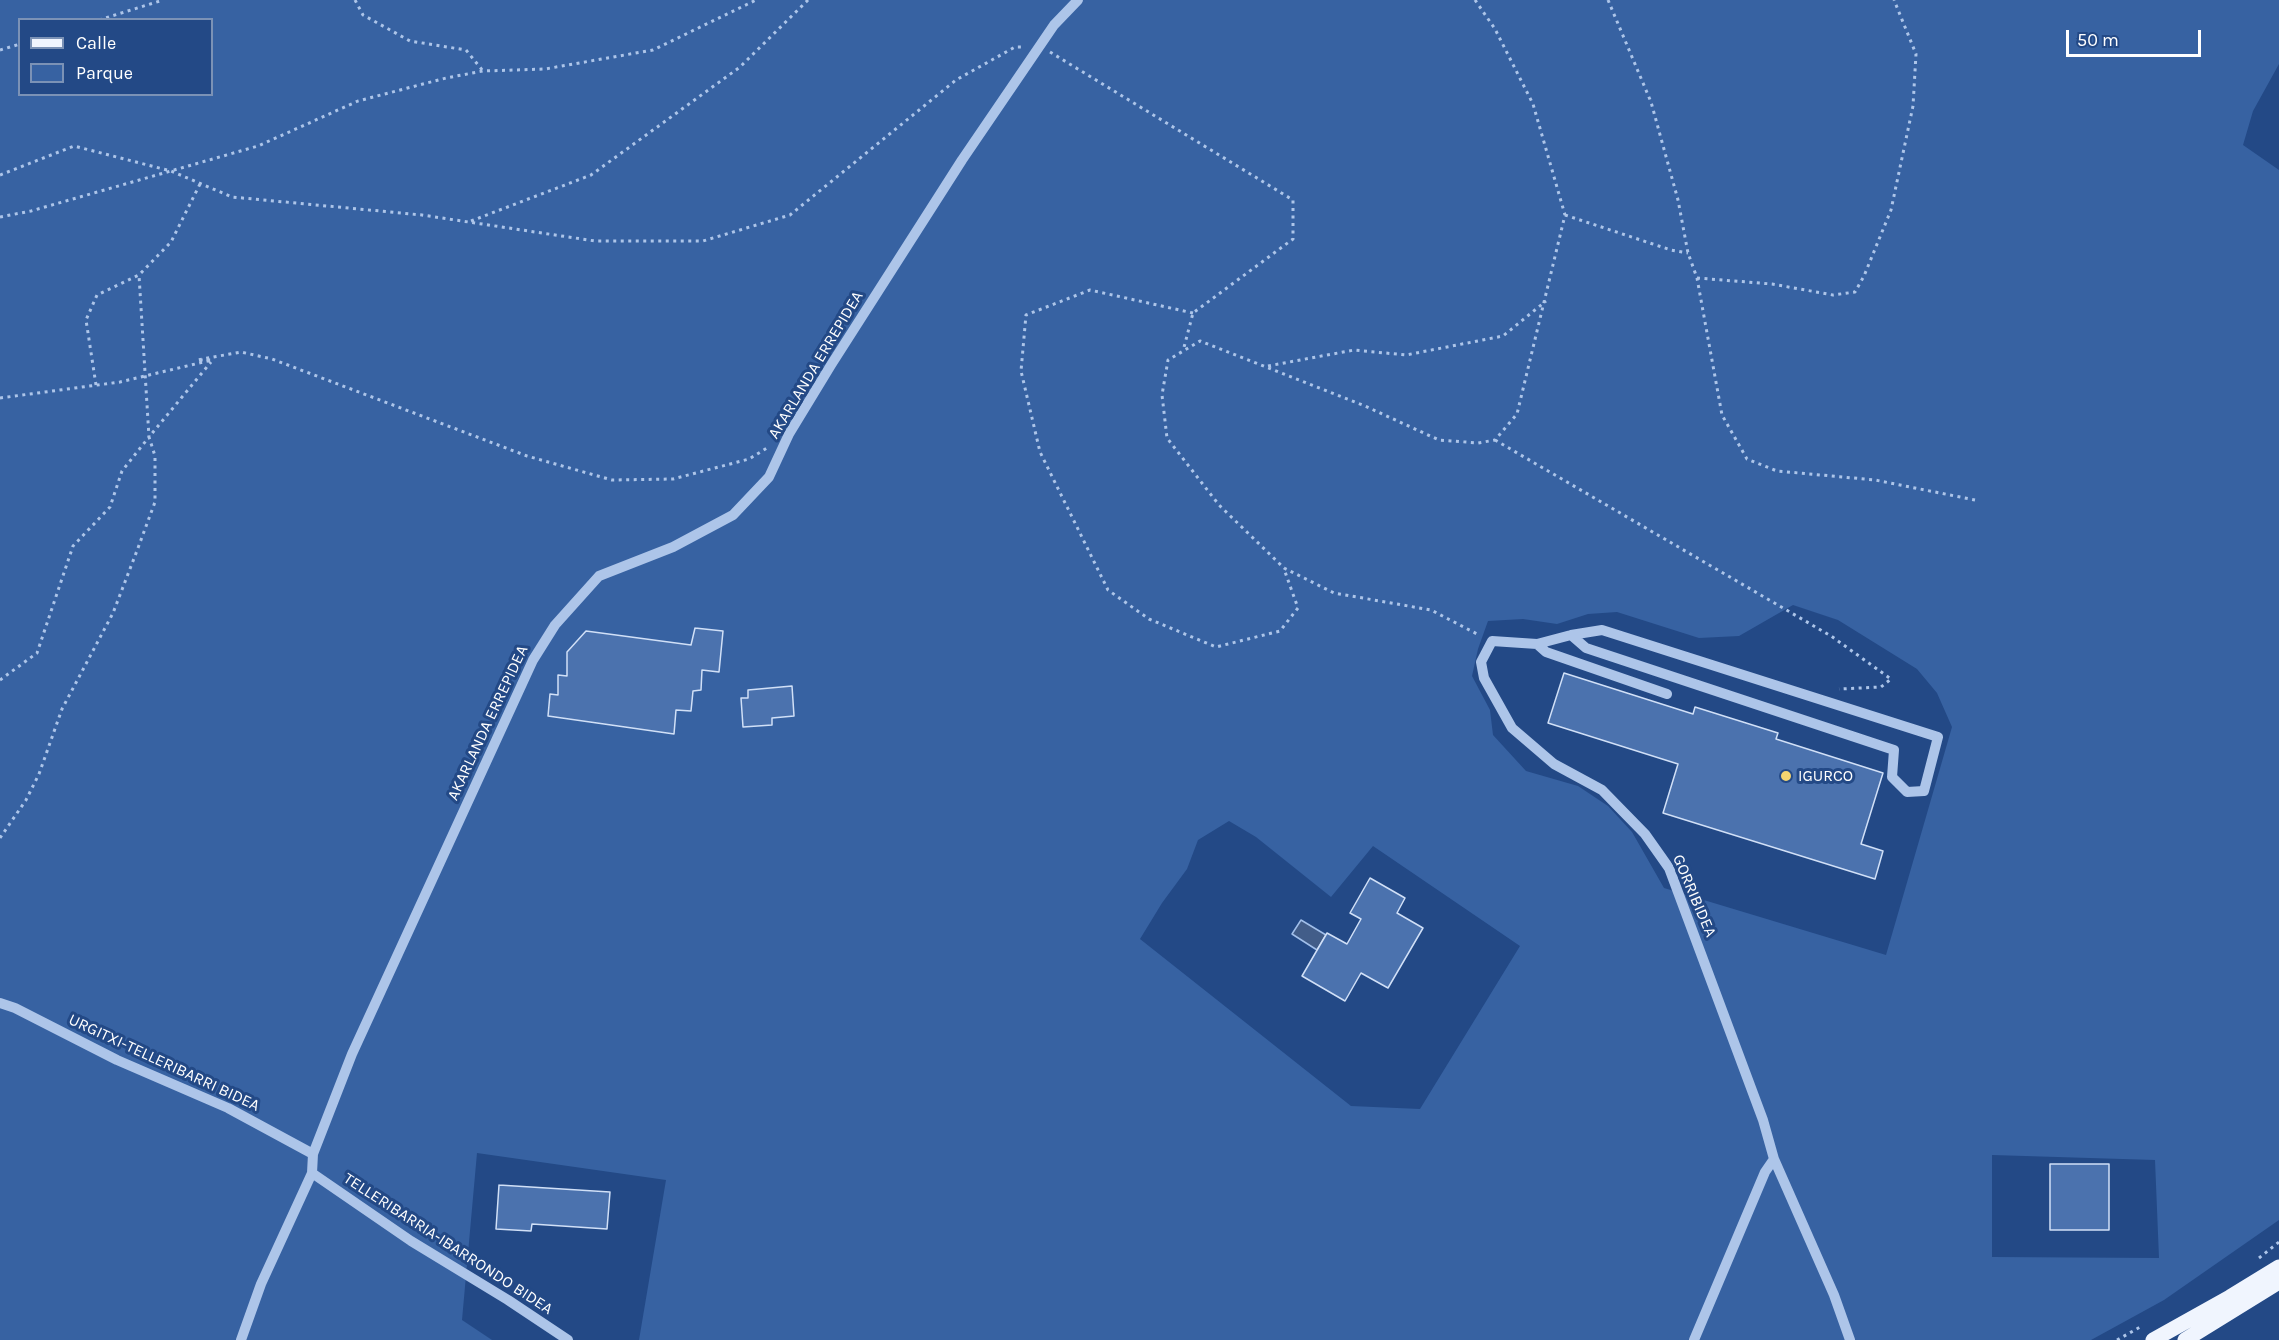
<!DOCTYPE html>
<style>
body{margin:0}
#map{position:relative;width:2279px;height:1340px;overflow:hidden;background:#234986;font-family:Karla,sans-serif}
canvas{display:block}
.legend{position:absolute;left:18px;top:18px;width:195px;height:78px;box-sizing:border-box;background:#234986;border:2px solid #7b92b6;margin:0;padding:8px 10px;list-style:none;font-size:18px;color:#fff}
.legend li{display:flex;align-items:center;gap:12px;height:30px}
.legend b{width:30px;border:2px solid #7b92b6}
.scale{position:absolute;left:2066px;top:30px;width:135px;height:27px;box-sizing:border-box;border:3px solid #fff;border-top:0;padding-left:8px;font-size:18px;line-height:21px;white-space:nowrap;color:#fff;-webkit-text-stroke:4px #234986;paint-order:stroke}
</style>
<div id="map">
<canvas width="2279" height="1340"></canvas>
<ul class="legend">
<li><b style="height:8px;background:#f0f5fe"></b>Calle</li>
<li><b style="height:16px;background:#3762a2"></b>Parque</li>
</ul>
<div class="scale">50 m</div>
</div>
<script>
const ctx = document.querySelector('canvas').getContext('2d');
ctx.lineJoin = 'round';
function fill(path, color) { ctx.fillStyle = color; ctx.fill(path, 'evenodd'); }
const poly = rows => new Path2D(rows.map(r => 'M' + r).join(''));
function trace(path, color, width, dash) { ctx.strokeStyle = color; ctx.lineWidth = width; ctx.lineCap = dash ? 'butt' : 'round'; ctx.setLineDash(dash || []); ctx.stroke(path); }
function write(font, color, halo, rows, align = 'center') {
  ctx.font = font + ' Karla,sans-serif'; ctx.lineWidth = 6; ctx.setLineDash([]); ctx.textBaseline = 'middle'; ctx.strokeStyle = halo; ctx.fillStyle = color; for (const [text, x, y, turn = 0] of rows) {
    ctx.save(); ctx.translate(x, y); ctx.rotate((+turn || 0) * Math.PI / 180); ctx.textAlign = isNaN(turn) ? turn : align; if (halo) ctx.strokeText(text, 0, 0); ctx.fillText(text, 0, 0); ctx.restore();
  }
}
fill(poly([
 [0,0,2279,0,2279,64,2253,111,2243,145,2279,170,2279,1220,2164,1300,2091,1340,639,1340,666,1180,477,1153,462,1320,492,1340,0,1340],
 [20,20,212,20,212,94,20,94],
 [1793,605,1838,620,1917,669,1937,693,1952,727,1886,955,1664,888,1632,832,1608,806,1578,786,1526,771,1493,735,1490,710,1472,676,1478,649,1488,621,1523,619,1557,624,1588,614,1617,612,1699,638,1739,636],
 [1229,821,1256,837,1331,897,1373,846,1520,946,1420,1109,1351,1106,1140,939,1162,903,1187,869,1198,840],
 [1992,1155,2155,1160,2159,1258,1992,1257]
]), '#3762a2');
const water = poly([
 [1301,920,1326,935,1317,950,1292,934,1301,920]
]);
fill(water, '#425d89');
trace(water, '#a1bfea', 1.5);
const building = poly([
 [695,628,723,631,719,672,702,670,701,690,693,691,691,711,676,710,674,734,548,716,550,694,558,695,558,675,567,676,567,652,586,631,691,645,695,628],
 [1564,673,1693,714,1695,707,1778,733,1776,739,1883,773,1861,844,1883,851,1875,879,1663,813,1678,764,1548,723,1564,673],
 [792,686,794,716,772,718,772,725,743,727,741,698,748,698,748,690,792,686],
 [1370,878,1405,898,1397,913,1423,928,1388,988,1361,973,1345,1001,1302,976,1327,933,1347,944,1361,919,1350,913,1370,878],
 [2050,1164,2109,1164,2109,1230,2050,1230,2050,1164],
 [499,1185,610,1192,607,1229,532,1224,531,1231,496,1229,499,1185]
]);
fill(building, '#4b72ae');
trace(building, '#d1e0f7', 1.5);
trace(poly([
 [355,0,363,15,410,41,466,50,483,71],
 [1475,0,1495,29,1533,104,1565,215,1517,414,1495,440,1478,443,1439,440,1365,406,1200,341,1168,360,1162,395,1167,438,1219,505,1284,568,1334,593,1431,610,1479,635],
 [1608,0,1651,102,1678,200,1688,253,1697,278,1722,415,1747,459,1777,471,1875,480,1975,500],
 [99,20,163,0],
 [0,50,20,44],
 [1050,52,1293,200,1293,239,1193,313,1183,351],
 [0,175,74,146,171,171,232,197,422,215,595,241,703,241,790,215,956,80,1015,47,1022,47],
 [1565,215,1671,250,1688,253],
 [0,217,31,211,258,146,358,101,446,78,483,71,545,69,653,50,756,0],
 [471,221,591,175,740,67,808,0],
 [1697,278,1772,284,1833,295,1855,292,1864,276,1891,210,1913,106,1916,54,1894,0],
 [1193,313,1090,290,1026,315,1021,371,1040,452,1108,590,1149,619,1216,647,1280,631,1298,608,1284,569],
 [1268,366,1354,350,1406,355,1503,336,1546,301],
 [96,385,86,320,97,295,139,275,171,242,200,184],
 [0,398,120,382,212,360,197,360,241,352,272,359,527,456,612,480,673,479,749,459,767,448],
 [1495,440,1831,636,1891,679,1881,687,1839,689],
 [0,680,37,653,73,546,110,507,122,471,149,437,139,275],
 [0,838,26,800,39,774,62,709,113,613,138,548,155,502,155,456,149,437,211,362],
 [2259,1258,2279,1242],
 [2117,1340,2142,1326]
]), '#adc5e9', 3, [3, 4.5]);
trace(poly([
 [1571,635,1586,648,1894,750,1892,777,1907,792,1924,791,1938,737,1602,630,1571,635,1537,644,1492,641,1481,662,1484,678,1512,728,1554,764,1602,790,1645,834,1669,868,1763,1120,1774,1159,1834,1295,1850,1340],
 [1537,644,1546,652,1667,694],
 [0,1003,15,1008,117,1060,228,1108,313,1154],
 [312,1173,411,1241,508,1300,568,1340],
 [241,1340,261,1284,312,1173,313,1154,352,1054,533,660,555,625,599,576,673,547,733,515,769,477,789,434,831,365,962,160,1054,25,1078,0],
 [1694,1340,1765,1172,1774,1159]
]), '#adc5e9', 10);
trace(poly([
 [2153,1340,2230,1297,2279,1267],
 [2185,1340,2279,1282]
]), '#f0f5fe', 15);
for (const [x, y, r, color] of [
 [1786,776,6,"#f4d470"]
]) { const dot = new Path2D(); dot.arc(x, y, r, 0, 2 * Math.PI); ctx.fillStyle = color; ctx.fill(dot); trace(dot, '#234986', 2); }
write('16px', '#fff', '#234986', [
 ["AKARLANDA ERREPIDEA",816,365,-59],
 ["AKARLANDA ERREPIDEA",488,723,-65],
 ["GORRIBIDEA",1694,896,67],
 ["URGITXI-TELLERIBARRI BIDEA",164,1063,25],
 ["TELLERIBARRIA-IBARRONDO BIDEA",448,1244,33]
]);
write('16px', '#fff', '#234986', [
 ["IGURCO",1798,776]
], 'left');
</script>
